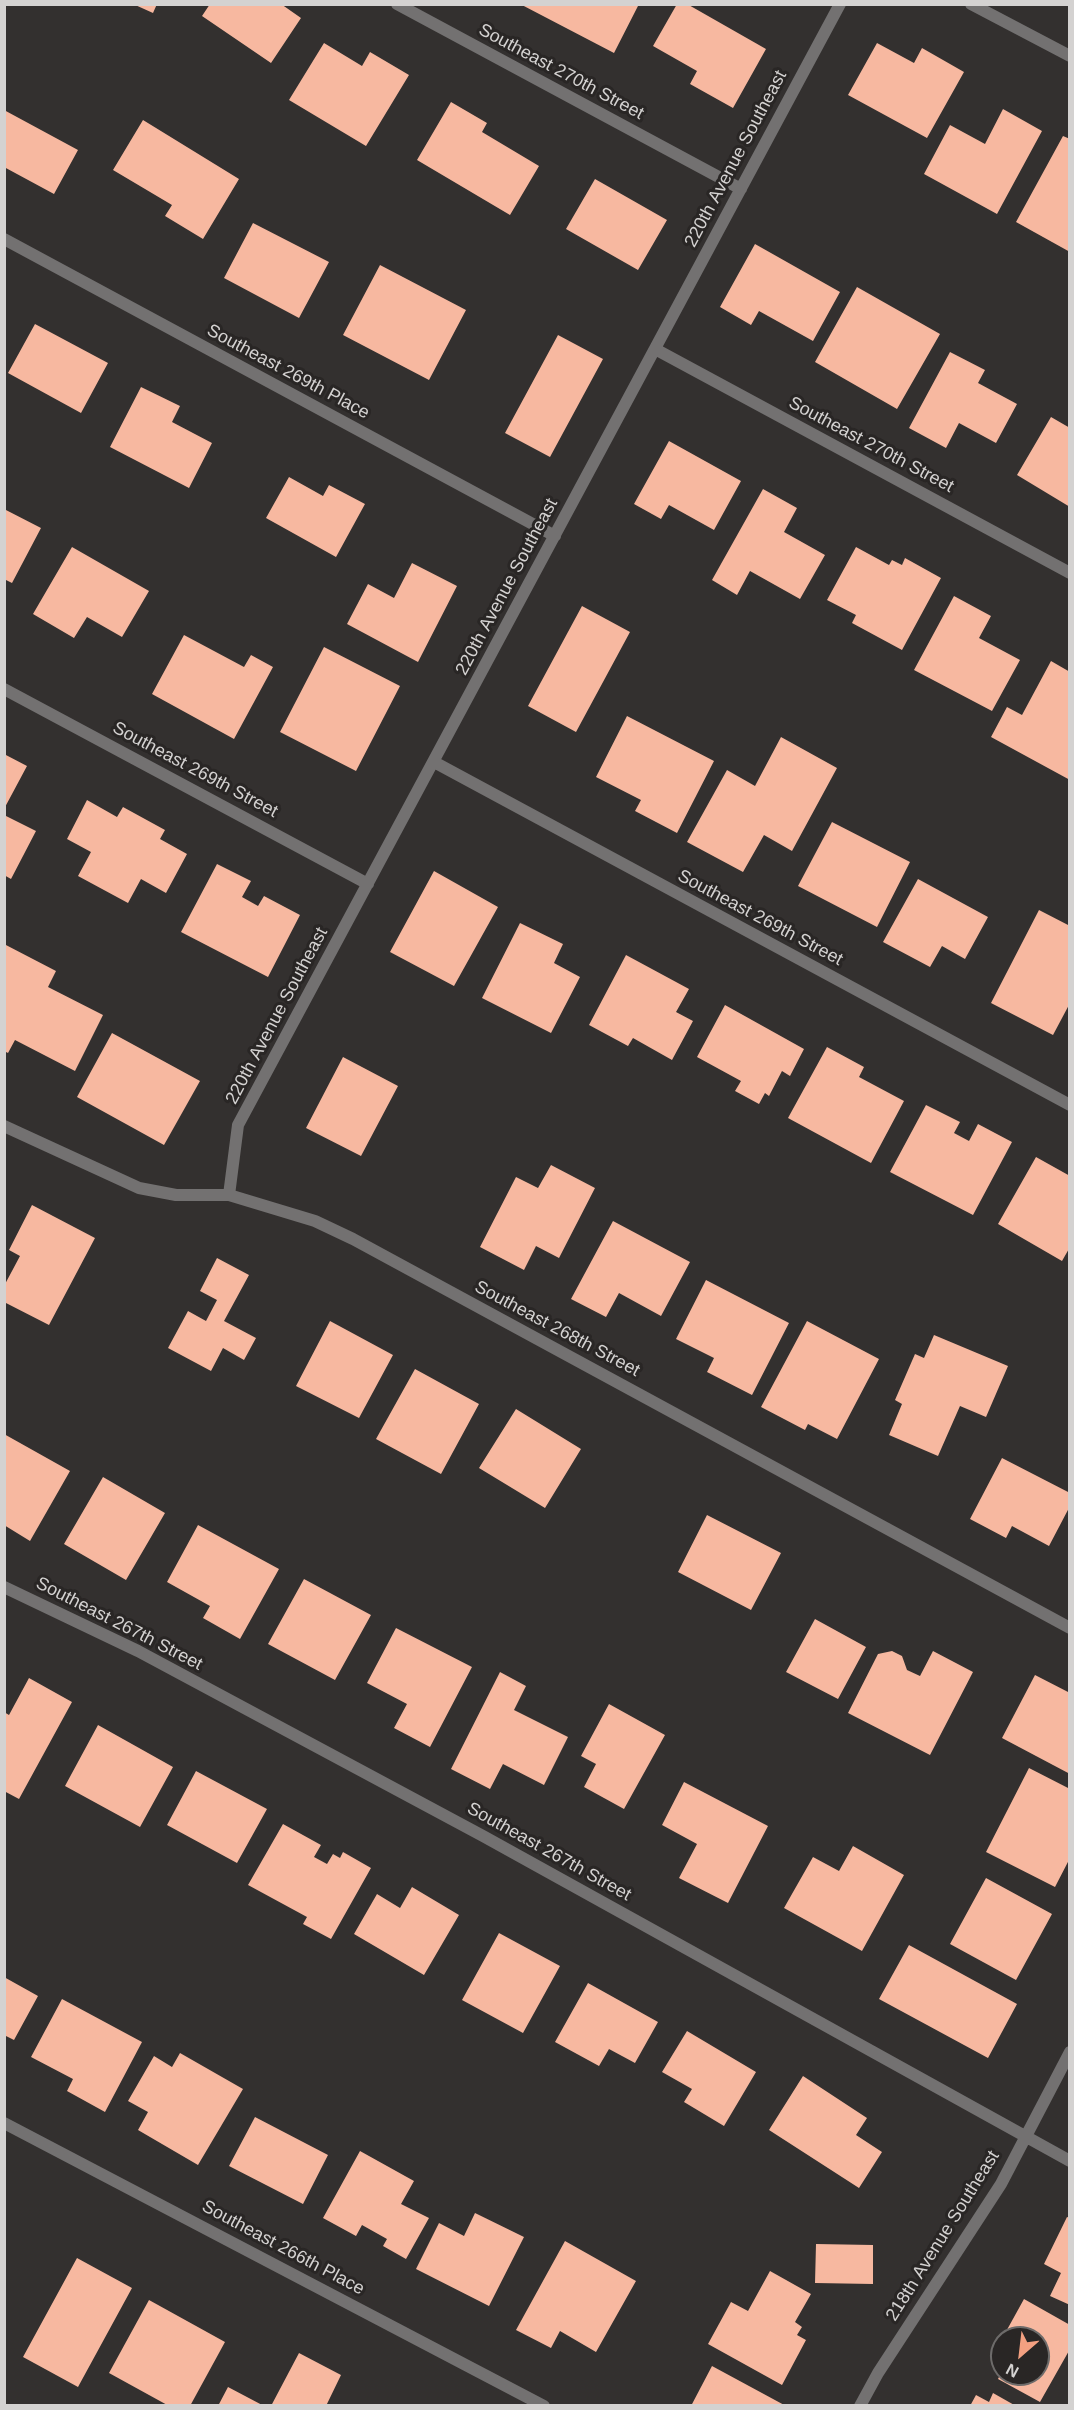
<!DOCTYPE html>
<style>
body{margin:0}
#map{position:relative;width:1074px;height:2410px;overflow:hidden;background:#33302f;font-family:Helvetica,sans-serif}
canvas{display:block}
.frame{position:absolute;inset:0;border:6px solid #d4d2d1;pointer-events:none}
.north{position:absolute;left:990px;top:2326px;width:60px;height:60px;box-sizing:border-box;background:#292625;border:2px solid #6d6b6a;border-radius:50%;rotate:208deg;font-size:16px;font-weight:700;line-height:24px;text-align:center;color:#d4d2d1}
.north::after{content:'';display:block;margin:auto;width:21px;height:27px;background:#f3a081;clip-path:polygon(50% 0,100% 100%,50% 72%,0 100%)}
</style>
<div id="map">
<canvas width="1074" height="2410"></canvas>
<div class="frame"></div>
<div class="north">N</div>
</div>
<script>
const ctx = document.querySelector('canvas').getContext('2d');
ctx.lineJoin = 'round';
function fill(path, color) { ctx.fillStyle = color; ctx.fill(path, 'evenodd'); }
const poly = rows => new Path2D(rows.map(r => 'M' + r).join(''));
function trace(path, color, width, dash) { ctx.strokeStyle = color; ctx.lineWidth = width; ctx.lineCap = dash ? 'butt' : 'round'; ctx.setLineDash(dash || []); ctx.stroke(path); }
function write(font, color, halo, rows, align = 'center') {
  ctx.font = font + ' Helvetica,sans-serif'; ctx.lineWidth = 6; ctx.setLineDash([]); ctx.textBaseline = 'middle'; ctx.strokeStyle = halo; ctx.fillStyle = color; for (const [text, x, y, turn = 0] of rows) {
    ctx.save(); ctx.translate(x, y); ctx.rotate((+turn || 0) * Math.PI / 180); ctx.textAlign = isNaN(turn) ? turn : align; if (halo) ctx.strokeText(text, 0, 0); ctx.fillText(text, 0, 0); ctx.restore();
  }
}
fill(poly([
 [133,4,157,4,153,13],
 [210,4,281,4,301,18,271,63,202,16],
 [520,4,639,4,614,53],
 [677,4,687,4,766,49,733,108,690,84,697,71,653,46],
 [324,43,362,66,370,52,409,75,366,146,289,100],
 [877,43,914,63,922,48,964,72,927,138,848,95],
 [451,102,487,123,482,132,539,166,510,215,417,160],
 [1003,109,1042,131,997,214,924,174,950,125,985,144],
 [4,110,78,150,54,194,4,167],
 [143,120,239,179,203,239,165,216,172,205,113,170],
 [1063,136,1070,139,1070,252,1016,222],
 [595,179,667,220,638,270,566,229],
 [253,223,329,262,299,318,224,278],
 [755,244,840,292,813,341,759,311,751,325,720,307],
 [380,265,466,310,429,380,343,335],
 [857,287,940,334,897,409,815,362],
 [35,324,108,363,81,413,8,373],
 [558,335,603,359,550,457,505,433],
 [950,352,985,370,978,383,1017,404,996,443,959,423,946,448,909,428],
 [141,387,180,406,172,422,212,443,189,488,110,447],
 [1051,417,1070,428,1070,507,1017,475],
 [669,441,741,481,714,530,669,505,661,519,634,504],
 [289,477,323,496,329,485,365,504,336,557,266,518],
 [763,489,797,508,784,532,825,555,800,599,750,571,737,595,712,580],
 [4,509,41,528,12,583,4,579],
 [72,547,149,591,122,637,87,617,74,638,33,614],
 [856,547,889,565,892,560,902,565,905,558,941,578,902,650,852,623,856,615,827,600],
 [412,563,457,586,418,662,347,624,368,584,394,598],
 [954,596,991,616,979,638,1020,660,992,711,914,670],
 [582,606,630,632,576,732,528,706],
 [184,635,244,667,251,655,273,667,234,739,152,694],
 [324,647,400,686,356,771,280,732],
 [1051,661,1070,672,1070,780,991,737,1007,707,1022,715],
 [627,716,714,761,677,833,635,811,641,800,596,777],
 [781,737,837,768,792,851,764,835,743,872,687,842,727,770,755,786],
 [4,754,27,766,4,809],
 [87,800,117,817,123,807,165,830,160,839,187,854,166,893,141,879,128,903,78,876,91,852,67,839],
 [4,815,36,831,11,879,4,875],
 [832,822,910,862,877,927,798,886],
 [217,864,251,881,242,897,258,906,264,896,300,915,268,977,181,932],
 [434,871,498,907,454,986,390,952],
 [918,879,988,917,965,959,942,946,930,967,883,942],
 [1039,910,1070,926,1070,1003,1053,1035,991,1003],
 [520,923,563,944,554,963,580,977,551,1033,482,998],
 [4,944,56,971,48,987,103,1015,75,1071,15,1040,8,1053,4,1051],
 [626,955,689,989,676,1012,693,1021,672,1060,633,1038,628,1046,589,1025],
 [725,1005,804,1049,790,1076,782,1071,769,1096,765,1093,759,1104,735,1091,741,1081,697,1057],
 [112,1033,200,1081,164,1145,77,1097],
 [827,1047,864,1067,859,1077,904,1101,871,1163,788,1118],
 [343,1057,398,1086,361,1156,306,1128],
 [926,1105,960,1122,954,1133,969,1141,978,1124,1012,1142,973,1215,890,1172],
 [1036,1157,1070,1176,1070,1247,1062,1261,998,1224],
 [551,1165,595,1188,559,1258,536,1246,524,1270,480,1247,516,1177,538,1188],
 [32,1205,95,1238,49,1325,4,1302,4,1286,20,1256,9,1250],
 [613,1221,690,1262,661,1316,619,1293,606,1317,571,1299],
 [217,1258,249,1275,224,1321,256,1338,244,1360,223,1348,211,1371,168,1348,188,1311,206,1321,217,1300,200,1291],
 [706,1280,789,1323,752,1395,707,1372,714,1358,676,1339],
 [330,1321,393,1355,359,1418,296,1386],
 [807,1321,879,1359,837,1439,808,1424,805,1430,761,1407],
 [934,1335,1008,1366,986,1417,960,1406,938,1456,889,1435,902,1404,895,1400,915,1354,924,1358],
 [415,1369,479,1404,441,1474,376,1439],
 [516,1409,581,1449,545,1508,479,1468],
 [4,1434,70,1471,30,1541,4,1525],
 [1002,1458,1070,1493,1070,1506,1049,1546,1012,1526,1006,1538,970,1519],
 [103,1477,165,1513,126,1580,64,1544],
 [707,1515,781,1553,751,1610,678,1572],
 [198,1525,279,1569,240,1639,203,1618,210,1606,167,1582],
 [304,1579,371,1615,335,1680,268,1644],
 [815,1619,866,1647,838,1699,786,1672],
 [396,1628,472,1667,430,1747,394,1728,407,1704,367,1683],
 [892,1651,902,1656,907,1670,920,1676,933,1651,973,1672,930,1755,848,1713,878,1654],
 [500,1672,526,1686,514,1710,568,1737,544,1785,503,1764,490,1789,451,1769],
 [1035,1675,1070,1693,1070,1774,1002,1738],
 [29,1678,72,1702,19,1799,4,1791,4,1712,9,1715],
 [609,1704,665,1735,624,1809,584,1787,596,1764,581,1756],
 [98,1725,173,1767,140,1827,65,1786],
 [1029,1768,1070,1789,1070,1858,1055,1887,986,1852],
 [196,1771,267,1809,237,1863,167,1825],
 [684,1782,768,1826,728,1903,679,1878,697,1844,662,1825],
 [283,1824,321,1845,314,1857,327,1864,333,1854,340,1858,343,1852,371,1868,331,1939,303,1924,307,1917,248,1885],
 [853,1846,904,1875,862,1951,784,1908,813,1857,839,1871],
 [986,1878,1052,1914,1016,1980,950,1944],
 [412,1887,459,1915,424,1975,354,1934,377,1894,400,1908],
 [499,1933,560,1966,523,2033,462,2000],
 [909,1945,1017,2004,988,2058,879,1999],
 [4,1977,38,1996,14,2040,4,2035],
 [588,1983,658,2022,635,2063,609,2049,599,2066,555,2042],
 [62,1999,142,2042,105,2112,67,2091,73,2079,31,2057],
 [687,2031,756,2072,724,2126,684,2102,692,2089,662,2072],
 [180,2053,243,2089,198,2165,138,2130,148,2112,128,2101,154,2056,172,2067],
 [803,2076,867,2118,856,2135,882,2152,859,2188,769,2130],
 [255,2117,328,2155,303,2204,229,2166],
 [360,2151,414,2181,401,2204,429,2218,406,2259,383,2246,387,2239,362,2225,356,2236,323,2218],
 [475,2213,524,2237,489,2306,416,2269,439,2223,464,2236],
 [1067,2217,1070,2218,1070,2305,1050,2296,1061,2273,1044,2264],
 [565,2241,636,2281,596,2352,560,2331,551,2348,516,2330],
 [816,2244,873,2245,873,2284,815,2283],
 [77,2258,132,2288,78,2387,23,2357],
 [770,2271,811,2294,795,2322,802,2327,797,2335,806,2340,782,2385,708,2344,731,2302,748,2311],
 [1024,2299,1070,2325,1070,2349,1040,2402,998,2379,1002,2371,1002,2374,1038,2374,1038,2338,1003,2337],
 [149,2300,225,2342,190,2406,169,2406,109,2373],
 [299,2353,341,2375,326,2406,271,2406],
 [712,2366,786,2406,691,2406],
 [228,2387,264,2406,218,2406],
 [993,2393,1016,2406,970,2406,976,2395,989,2402]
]), '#f7b8a0');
trace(poly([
 [397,4,741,189],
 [971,4,1070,56],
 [4,239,555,536],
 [655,349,1070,573],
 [4,689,368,884],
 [434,762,1070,1105],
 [4,1126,139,1188,176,1195,229,1195,315,1221,353,1239,1070,1628],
 [229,1195,238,1125,840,4],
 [4,1587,138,1651,483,1836,1070,2161],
 [4,2123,544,2406],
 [860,2406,878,2373,1001,2184,1070,2052]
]), '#737171', 12);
write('18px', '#d4d2d1', '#292625', [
 ["Southeast 270th Street",561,72,28],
 ["220th Avenue Southeast",736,159,-62],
 ["Southeast 269th Place",288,372,28],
 ["Southeast 270th Street",871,445,28],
 ["220th Avenue Southeast",507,587,-62],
 ["Southeast 269th Street",195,770,28],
 ["Southeast 269th Street",760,918,28],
 ["220th Avenue Southeast",277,1016,-62],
 ["Southeast 268th Street",557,1329,28],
 ["Southeast 267th Street",119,1624,27],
 ["Southeast 267th Street",549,1852,29],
 ["218th Avenue Southeast",943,2236,-58],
 ["Southeast 266th Place",283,2248,28]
]);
</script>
